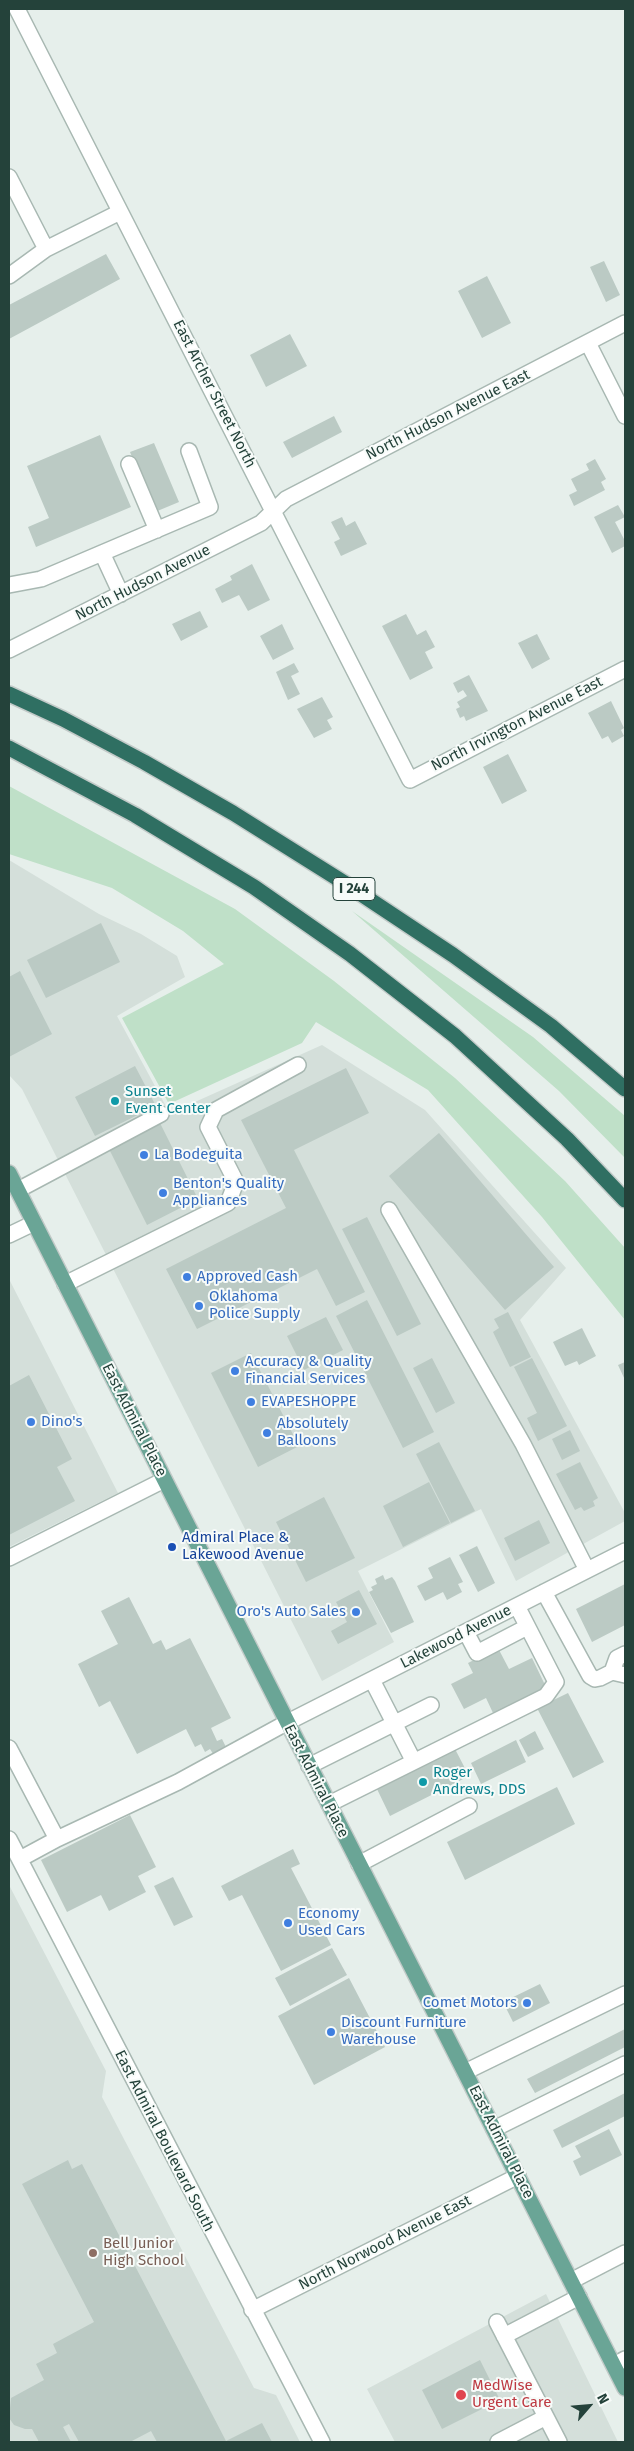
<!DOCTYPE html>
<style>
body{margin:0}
#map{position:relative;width:634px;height:2451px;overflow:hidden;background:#e6efeb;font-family:"Fira Sans",sans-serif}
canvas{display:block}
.frame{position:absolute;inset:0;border:10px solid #24423a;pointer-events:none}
.north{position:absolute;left:564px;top:2381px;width:50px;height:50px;-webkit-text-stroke:4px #f7fbf9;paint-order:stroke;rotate:63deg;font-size:14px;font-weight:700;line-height:20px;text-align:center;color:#24423a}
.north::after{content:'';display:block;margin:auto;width:18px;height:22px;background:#24423a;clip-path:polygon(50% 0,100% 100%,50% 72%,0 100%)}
</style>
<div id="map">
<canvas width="634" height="2451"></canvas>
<div class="frame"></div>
<div class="north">N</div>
</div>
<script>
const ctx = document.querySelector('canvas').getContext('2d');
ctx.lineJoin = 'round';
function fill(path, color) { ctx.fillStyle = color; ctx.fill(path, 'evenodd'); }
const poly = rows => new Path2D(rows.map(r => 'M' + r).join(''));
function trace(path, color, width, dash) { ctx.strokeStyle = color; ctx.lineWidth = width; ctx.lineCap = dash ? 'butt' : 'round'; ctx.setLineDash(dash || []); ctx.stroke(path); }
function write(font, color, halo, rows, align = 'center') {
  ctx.font = font + ' "Fira Sans",sans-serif'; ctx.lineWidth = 4; ctx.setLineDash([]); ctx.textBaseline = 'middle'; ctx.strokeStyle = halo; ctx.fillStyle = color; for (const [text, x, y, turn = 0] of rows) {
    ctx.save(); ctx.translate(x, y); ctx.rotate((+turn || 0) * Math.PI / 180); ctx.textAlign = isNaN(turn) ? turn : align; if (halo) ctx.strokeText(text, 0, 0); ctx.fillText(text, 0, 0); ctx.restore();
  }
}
fill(poly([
 [9,860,99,914,141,934,177,956,185,977,117,1016,168,1110,177,1110,322,1045,425,1110,566,1268,520,1320,625,1513,625,1521,516,1581,481,1509,358,1571,394,1642,322,1681,22,1089,9,1075],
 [9,1279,118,1493,9,1547],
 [9,1885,106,2071,102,2097,254,2388,276,2395,300,2442,9,2442],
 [546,2294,618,2442,395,2442,367,2389]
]), '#d4dfda');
fill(poly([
 [9,786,235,909,334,981,455,1078,565,1181,625,1248,625,1320,542,1217,428,1090,316,1022,302,1043,169,1104,122,1018,224,964,183,931,112,888,9,854],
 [352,911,533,1037,625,1116,625,1158,559,1091]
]), '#bfe0c8');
fill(poly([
 [106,254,120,279,9,339,9,305],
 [604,261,620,295,606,302,590,267],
 [487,276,511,323,482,338,458,291],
 [290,334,307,366,266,387,250,355],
 [334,416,342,432,292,458,283,442],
 [100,435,131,507,36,547,28,527,49,518,27,466],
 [154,443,179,502,155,512,130,452],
 [595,459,606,479,601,482,605,490,574,506,569,495,577,491,571,479,589,470,586,464],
 [618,505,625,517,615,522,625,541,625,546,612,553,594,517],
 [342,517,346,526,355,521,367,544,341,556,334,542,340,539,331,522],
 [252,564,270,600,248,611,239,595,222,603,215,589,232,580,230,576],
 [200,611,208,627,181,641,172,624],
 [406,614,417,635,426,630,435,647,425,652,433,668,410,680,382,626],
 [282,624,294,649,273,660,260,636],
 [537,634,550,659,532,669,518,643],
 [294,663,299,672,291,676,300,694,288,700,276,672],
 [469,675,488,711,466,721,464,716,460,718,456,709,460,707,457,702,467,696,463,690,458,693,453,683],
 [322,697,333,717,327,720,332,729,314,738,297,709],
 [611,701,624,728,621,730,624,736,612,743,608,736,602,739,588,713],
 [508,754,527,791,502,804,483,767],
 [101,923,120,962,46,998,27,960],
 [20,971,52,1034,9,1057,9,977],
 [135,1066,156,1106,95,1136,75,1097],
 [346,1068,369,1113,294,1150,365,1292,336,1306,317,1269,197,1329,166,1269,286,1208,241,1120],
 [160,1123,198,1199,147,1225,109,1149],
 [439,1133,554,1267,505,1310,389,1176],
 [367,1217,421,1324,397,1336,342,1229],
 [367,1300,434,1432,403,1448,336,1316],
 [508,1312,531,1357,510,1367,493,1332,499,1328,494,1319],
 [326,1317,343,1350,304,1370,287,1336],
 [582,1328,596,1356,579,1365,577,1361,565,1366,553,1342],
 [251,1353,299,1446,258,1467,211,1373],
 [432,1358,455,1403,436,1413,413,1368],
 [532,1358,567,1426,538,1441,527,1418,537,1413,514,1367],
 [625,1362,625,1380,618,1365],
 [29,1375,72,1459,57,1467,75,1501,9,1535,9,1386],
 [570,1430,580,1451,562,1460,552,1439],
 [439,1442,475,1511,451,1523,416,1454],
 [580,1462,598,1498,593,1501,595,1506,584,1511,581,1507,575,1510,556,1474],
 [429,1482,450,1523,403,1547,383,1506],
 [324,1497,355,1558,306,1582,276,1522],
 [539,1520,550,1543,515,1561,504,1538],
 [477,1546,495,1583,478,1592,459,1555],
 [450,1557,463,1582,458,1584,462,1592,447,1600,443,1592,425,1601,417,1586,433,1578,428,1568],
 [383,1575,385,1580,392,1577,395,1581,414,1622,391,1633,369,1592,373,1590,371,1587,377,1584,375,1579],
 [625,1584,625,1625,592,1642,576,1609],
 [359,1590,377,1624,338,1644,331,1631,347,1622,336,1602],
 [129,1597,153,1644,161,1640,166,1650,190,1638,231,1718,211,1728,217,1741,222,1739,228,1751,215,1757,210,1749,205,1752,201,1744,195,1747,186,1729,137,1754,110,1701,99,1707,78,1664,118,1644,101,1611],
 [498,1648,509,1669,532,1658,546,1687,493,1713,486,1698,464,1709,451,1684,473,1673,468,1663],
 [568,1693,604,1762,573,1778,537,1708],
 [535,1731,544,1749,528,1757,519,1740],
 [516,1740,526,1762,481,1784,471,1763],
 [455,1749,469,1776,390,1816,377,1789],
 [557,1787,575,1824,465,1880,447,1842],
 [130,1815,156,1867,138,1876,146,1892,109,1911,101,1895,67,1912,41,1860],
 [293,1849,300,1864,291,1868,331,1945,281,1971,242,1895,229,1901,221,1886],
 [173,1877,193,1917,174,1926,154,1886],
 [332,1948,347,1975,290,2006,275,1978],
 [349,1978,385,2047,314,2085,278,2016],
 [540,1984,550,2003,513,2022,503,2002],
 [625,2029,625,2047,535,2093,527,2079],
 [625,2093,625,2116,562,2148,553,2130],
 [609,2129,622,2155,580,2176,573,2161,581,2157,575,2146],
 [68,2160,72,2169,82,2164,226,2441,262,2423,272,2442,157,2442,151,2431,130,2442,79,2442,69,2424,63,2427,71,2442,39,2442,32,2429,25,2429,14,2425,9,2418,11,2398,44,2380,36,2364,57,2353,53,2344,94,2322,22,2184],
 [480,2360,500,2400,442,2429,422,2390]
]), '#bbcac4');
const minor = poly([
 [17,9,410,780,625,669],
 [9,177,46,249,120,212],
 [9,276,46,249],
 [588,343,625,416],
 [129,464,157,530],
 [102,553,121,594],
 [9,585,41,579,210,507,189,451],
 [9,650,261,523,286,499,625,323],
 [18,1190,161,1114],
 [389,1210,523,1444,587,1570],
 [9,1235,34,1223],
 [65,1284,228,1203,236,1182,208,1127,216,1110,298,1065],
 [9,1558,164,1480],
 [544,1592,590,1676,595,1679,600,1678,612,1672,625,1675],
 [466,1632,477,1653,527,1627],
 [612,1672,617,1658,625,1654],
 [372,1680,413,1760],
 [9,1748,57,1839,20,1859],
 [309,1766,431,1705],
 [329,1804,546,1696,556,1682,517,1606],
 [9,1839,322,2442],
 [57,1839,178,1782,286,1723,625,1551],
 [359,1864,469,1806],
 [465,2072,625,1994],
 [494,2129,625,2064],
 [571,2281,625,2253],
 [252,2310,518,2176],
 [497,2322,559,2442],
 [504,2336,579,2297],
 [614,2365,625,2359],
 [498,2442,546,2417]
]);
const major = poly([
 [9,1173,625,2388]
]);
const highway = poly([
 [9,694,63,719,144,762,233,813,343,882,453,955,551,1026,625,1089],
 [9,748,135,815,254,887,350,954,455,1036,567,1139,625,1200]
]);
trace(minor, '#a8b8b2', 18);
trace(major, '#c2cac8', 18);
trace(highway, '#c2cac8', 18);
trace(minor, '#fff', 15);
trace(major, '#6aa596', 15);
trace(highway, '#2f6f62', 15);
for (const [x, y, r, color] of [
 [115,1101,5,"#0f9aa8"],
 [144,1155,5,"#3f7fe0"],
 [163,1193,5,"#3f7fe0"],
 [187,1277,5,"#3f7fe0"],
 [199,1306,5,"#3f7fe0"],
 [235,1371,5,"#3f7fe0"],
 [251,1402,5,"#3f7fe0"],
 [31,1422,5,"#3f7fe0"],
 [267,1433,5,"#3f7fe0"],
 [172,1547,5,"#1a4fb4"],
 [356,1612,5,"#3f7fe0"],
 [423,1782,5,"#0f9aa8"],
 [288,1923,5,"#3f7fe0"],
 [527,2003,5,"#3f7fe0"],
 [331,2032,5,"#3f7fe0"],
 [93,2253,5,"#8d6e63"],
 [461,2395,6,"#e0444e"]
]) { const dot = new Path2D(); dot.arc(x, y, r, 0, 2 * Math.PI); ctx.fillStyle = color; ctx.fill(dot); trace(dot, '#f7fbf9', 2); }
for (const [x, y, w] of [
 [354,889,42]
]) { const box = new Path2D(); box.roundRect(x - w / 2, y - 11.5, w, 23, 4); ctx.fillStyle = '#f7fbf9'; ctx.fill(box); trace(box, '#24423a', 1); }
write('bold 14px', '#24423a', null, [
 ["I 244",354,889]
]);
write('15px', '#24423a', '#f7fbf9', [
 ["East Archer Street North",214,394,63],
 ["North Hudson Avenue East",448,415,-27],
 ["North Hudson Avenue",143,583,-27],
 ["North Irvington Avenue East",517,724,-27],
 ["East Admiral Place",134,1420,63],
 ["Lakewood Avenue",456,1637,-27],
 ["East Admiral Place",316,1781,63],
 ["East Admiral Boulevard South",164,2141,63],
 ["East Admiral Place",501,2142,63],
 ["North Norwood Avenue East",385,2243,-27]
]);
write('15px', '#0d838f', '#f7fbf9', [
 ["Sunset",125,1092],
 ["Event Center",125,1109],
 ["Roger",433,1773],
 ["Andrews, DDS",433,1790]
], 'left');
write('15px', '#366cbe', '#f7fbf9', [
 ["La Bodeguita",154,1155],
 ["Benton's Quality",173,1184],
 ["Appliances",173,1201],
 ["Approved Cash",197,1277],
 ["Oklahoma",209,1297],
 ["Police Supply",209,1314],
 ["Accuracy & Quality",245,1362],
 ["Financial Services",245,1379],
 ["EVAPESHOPPE",261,1402],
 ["Dino's",41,1422],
 ["Absolutely",277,1424],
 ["Balloons",277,1441],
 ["Oro's Auto Sales",346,1612,"right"],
 ["Economy",298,1914],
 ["Used Cars",298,1931],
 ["Comet Motors",517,2003,"right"],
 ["Discount Furniture",341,2023],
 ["Warehouse",341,2040]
], 'left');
write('15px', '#164399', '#f7fbf9', [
 ["Admiral Place &",182,1538],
 ["Lakewood Avenue",182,1555]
], 'left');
write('15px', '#785e54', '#f7fbf9', [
 ["Bell Junior",103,2244],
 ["High School",103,2261]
], 'left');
write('15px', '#be3a42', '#f7fbf9', [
 ["MedWise",472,2386],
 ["Urgent Care",472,2403]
], 'left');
</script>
